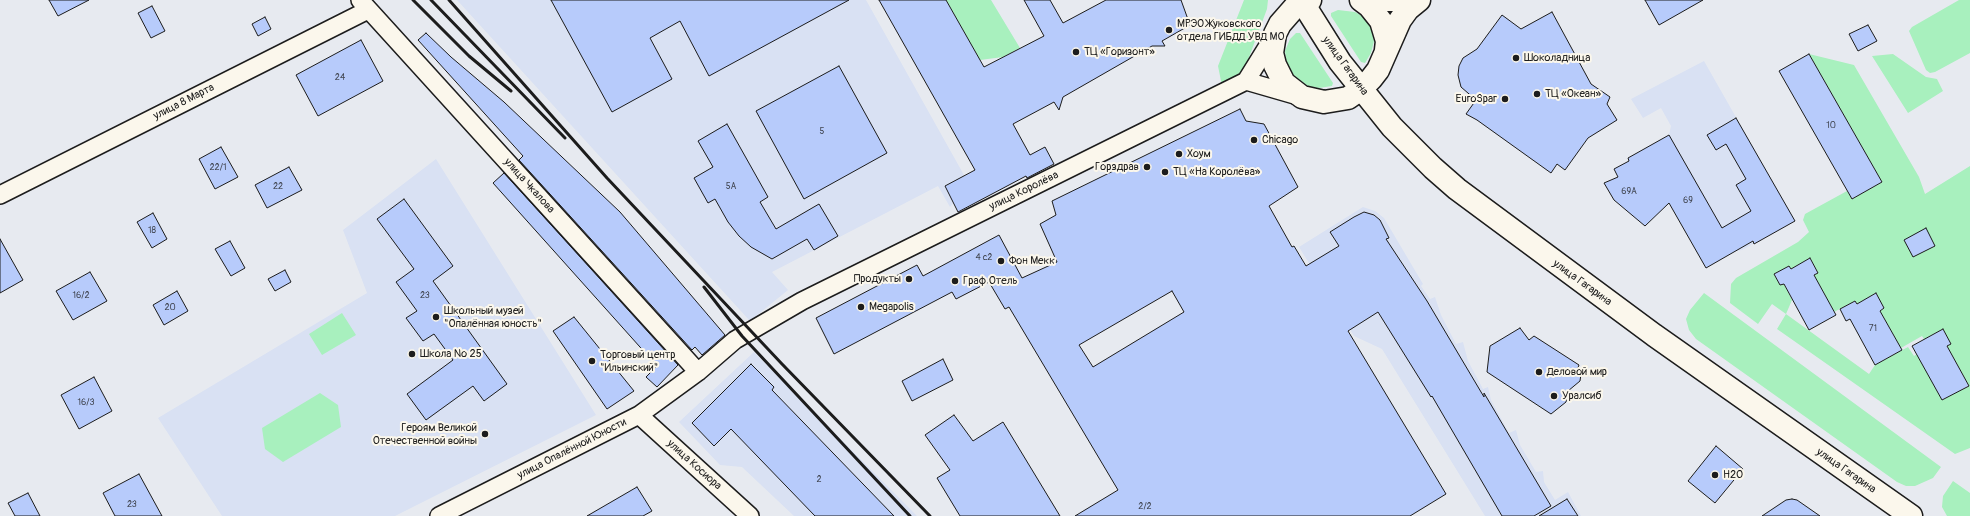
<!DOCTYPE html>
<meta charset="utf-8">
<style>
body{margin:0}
canvas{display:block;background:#e7eaf0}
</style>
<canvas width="1970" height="516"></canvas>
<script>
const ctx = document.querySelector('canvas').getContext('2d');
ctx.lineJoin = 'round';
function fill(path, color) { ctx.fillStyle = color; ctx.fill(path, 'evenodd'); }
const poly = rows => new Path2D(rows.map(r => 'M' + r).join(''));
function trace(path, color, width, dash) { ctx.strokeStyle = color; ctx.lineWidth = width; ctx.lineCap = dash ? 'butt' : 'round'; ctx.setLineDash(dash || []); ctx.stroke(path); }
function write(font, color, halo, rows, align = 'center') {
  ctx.font = font + ' Pangolin,sans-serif'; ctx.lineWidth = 4; ctx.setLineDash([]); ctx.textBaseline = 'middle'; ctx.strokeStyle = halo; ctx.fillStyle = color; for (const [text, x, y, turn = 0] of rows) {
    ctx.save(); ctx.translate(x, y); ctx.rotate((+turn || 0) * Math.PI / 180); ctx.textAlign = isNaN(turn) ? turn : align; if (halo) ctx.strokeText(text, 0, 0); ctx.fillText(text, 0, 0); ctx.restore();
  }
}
fill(poly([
 [457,0,866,0,969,184,950,207,938,186,772,272,788,290,750,321],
 [1704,61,1795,221,1742,250,1735,251,1640,152,1669,135,1671,126,1661,108,1643,118,1631,99],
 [436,159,596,415,395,516,222,516,158,418,367,293,343,230],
 [1363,207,1375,211,1384,218,1423,284,1421,286,1430,299,1435,297,1441,315,1456,344,1463,342,1468,361,1483,389,1488,387,1491,400,1509,433,1516,430,1520,445,1536,472,1543,471,1544,482,1555,500,1568,492,1581,516,1485,516,1382,349,1354,336,1299,247],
 [754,352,917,516,794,516,742,467,720,465,679,422]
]), '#d9e1f3');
fill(poly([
 [946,0,991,0,1020,48,1003,57,980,60],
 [1244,0,1268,0,1267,9,1245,68,1238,77,1222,86,1218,66],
 [1959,0,1970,0,1970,53,1935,72,1930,73,1926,70,1909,31,1912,27],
 [1338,10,1355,12,1364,17,1370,24,1374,41,1371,53,1365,63,1361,62,1331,16,1331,13],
 [1296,33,1300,33,1333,83,1332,86,1319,88,1309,87,1292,74,1287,66,1285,51,1290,39],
 [1809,54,1854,65,1919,177,1925,194,1970,166,1970,448,1955,454,1777,329,1786,314,1772,304,1758,324,1730,303,1731,284,1736,278,1798,242,1809,232,1803,220,1805,214,1847,191,1852,199,1882,182],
 [1810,258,1818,273,1814,275,1834,312,1855,301,1857,304,1876,293,1884,308,1880,311,1901,348,1922,336,1924,339,1943,329,1951,344,1947,346,1969,386,1942,400,1917,354,1914,356,1908,347,1875,365,1869,374,1786,314,1792,300,1784,284,1780,285,1774,274,1789,266,1791,269],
 [1893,54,1926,77,1937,79,1943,91,1908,113,1872,56],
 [1704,293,1941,467,1933,478,1915,486,1906,486,1897,482,1696,339,1689,330,1686,319,1690,310],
 [342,313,356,335,322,355,309,334],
 [320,393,338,405,341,427,283,462,265,449,262,428],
 [1953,481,1970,493,1970,516,1947,516,1942,507,1943,496]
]), '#a8f0be');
const building = poly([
 [49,0,89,0,58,16,49,0],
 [551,0,849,0,709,76,680,21,650,38,672,79,612,112,551,0],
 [879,0,946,0,984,67,1044,36,1024,0,1050,0,1063,23,1106,0,1181,0,1190,25,1162,41,1165,46,1152,46,1063,97,1059,110,1054,102,1013,124,1030,155,1045,147,1054,164,1027,178,1026,176,958,212,945,186,975,170,879,0],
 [1645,0,1703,0,1659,25,1645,0],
 [152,6,165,31,151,38,138,13,152,6],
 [1552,12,1591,84,1610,97,1607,104,1617,120,1588,138,1565,170,1557,164,1551,173,1477,120,1466,114,1476,100,1461,87,1458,75,1459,66,1463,58,1477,49,1502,15,1521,29,1552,12],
 [265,17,271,29,258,36,252,24,265,17],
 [1868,25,1877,41,1858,51,1849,34,1868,25],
 [426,33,451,57,504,102,620,212,725,335,702,355,695,347,692,350,519,160,523,156,418,40,426,33],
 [361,40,383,81,318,116,296,75,361,40],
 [1809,54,1882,182,1852,199,1779,71,1809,54],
 [839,66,887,153,804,199,756,111,839,66],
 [1240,109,1246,121,1264,124,1298,187,1269,206,1292,247,1294,246,1306,266,1339,246,1330,232,1354,217,1364,212,1374,215,1380,220,1389,238,1386,239,1427,301,1484,397,1484,393,1551,506,1534,516,1502,516,1432,396,1431,397,1378,312,1348,331,1446,494,1410,516,1075,516,1118,490,1009,307,1005,309,989,282,956,299,952,292,834,354,816,318,917,265,923,276,999,235,1022,278,1057,262,1040,224,1056,215,1052,201,1240,109],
 [1172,291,1184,312,1093,367,1079,345,1172,291],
 [1736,118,1795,221,1754,244,1753,241,1706,268,1669,203,1645,226,1614,200,1604,183,1618,177,1614,169,1629,161,1628,158,1669,135,1722,228,1751,211,1736,185,1746,179,1726,144,1716,150,1707,135,1736,118],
 [727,124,768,197,760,202,776,229,819,204,838,236,814,250,807,239,772,259,751,247,739,236,728,222,715,199,708,203,694,178,713,167,698,141,727,124],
 [221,147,238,177,215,189,199,159,221,147],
 [289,167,302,190,267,208,255,185,289,167],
 [504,173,678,365,657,387,646,377,657,366,493,183,504,173],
 [404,199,453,266,433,281,507,384,484,401,473,386,426,420,407,394,453,360,434,334,423,341,406,318,417,311,396,282,414,269,377,219,404,199],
 [153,213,167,239,152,248,137,222,153,213],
 [1926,228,1935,246,1913,257,1904,240,1926,228],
 [0,239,23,280,0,293,0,239],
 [230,241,245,268,231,276,215,249,230,241],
 [1810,258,1818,273,1814,275,1836,315,1809,330,1784,284,1780,285,1774,274,1789,266,1791,269,1810,258],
 [285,270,291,282,275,291,268,279,285,270],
 [90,272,107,301,73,320,56,291,90,272],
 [177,291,188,311,164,325,153,305,177,291],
 [1876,293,1884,308,1880,311,1902,350,1875,365,1850,319,1846,321,1840,309,1855,301,1857,304,1876,293],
 [574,317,634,391,607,409,553,331,574,317],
 [1520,328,1529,340,1534,336,1579,365,1577,370,1581,374,1580,381,1568,391,1566,402,1551,414,1487,372,1490,346,1520,328],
 [1943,329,1951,344,1947,346,1969,386,1942,400,1912,346,1943,329],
 [943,359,953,380,912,401,902,381,943,359],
 [751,364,774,387,772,390,894,516,815,516,731,429,714,446,692,423,751,364],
 [94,377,112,411,79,429,61,395,94,377],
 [954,415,973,441,1003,422,1060,516,960,516,937,478,950,470,925,435,954,415],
 [1716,446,1743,469,1715,503,1688,481,1716,446],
 [139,474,162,516,115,516,103,493,139,474],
 [637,487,652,511,643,516,587,516,637,487],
 [28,493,40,516,15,516,8,503,28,493],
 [1567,499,1578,516,1539,516,1567,499],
 [1792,499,1797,500,1820,516,1762,516,1786,500,1792,499]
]);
fill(building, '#b7cbfb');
trace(building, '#1c1c1c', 1);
const minor = poly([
 [360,0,698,372],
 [1246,81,1298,96],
 [1246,81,1274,36],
 [0,195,368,10],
 [639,415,750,516],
 [439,516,639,415,698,372,735,340,802,301,1246,81]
]);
const secondary = poly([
 [1310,0,1294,8,1280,24,1275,34,1272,53,1275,65,1284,83,1302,97,1324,102,1348,98,1361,89,1371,79,1378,70,1400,20,1408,9,1419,0],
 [1361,0,1369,6,1381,21,1387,41,1386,50],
 [1382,0,1399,0]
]);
const primary = poly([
 [1301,0,1340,62,1392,127,1433,168,1457,189,1654,335,1911,516]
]);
trace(minor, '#1c1c1c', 20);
trace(secondary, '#1c1c1c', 25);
trace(primary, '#1c1c1c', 25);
trace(minor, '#fbf7ec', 17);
trace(secondary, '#fbf7ec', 22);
trace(primary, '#fbf7ec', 22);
trace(poly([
 [413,0,469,56,511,91],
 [431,0,565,138],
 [449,0,607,178,782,364,930,516],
 [704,287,742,336,910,516]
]), '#1c1c1c', 3);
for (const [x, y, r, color] of [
 [1169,30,4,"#1c1c1c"],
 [1076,52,4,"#1c1c1c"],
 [1516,58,4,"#1c1c1c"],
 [1537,94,4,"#1c1c1c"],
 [1505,99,4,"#1c1c1c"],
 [1254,140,4,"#1c1c1c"],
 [1179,154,4,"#1c1c1c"],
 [1147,167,4,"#1c1c1c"],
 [1165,172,4,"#1c1c1c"],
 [1001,261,4,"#1c1c1c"],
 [909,279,4,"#1c1c1c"],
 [955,281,4,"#1c1c1c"],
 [861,307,4,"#1c1c1c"],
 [436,317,4,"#1c1c1c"],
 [412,354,4,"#1c1c1c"],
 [592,361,4,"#1c1c1c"],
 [1539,372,4,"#1c1c1c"],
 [1554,396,4,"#1c1c1c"],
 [485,434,4,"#1c1c1c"],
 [1715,475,4,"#1c1c1c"]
]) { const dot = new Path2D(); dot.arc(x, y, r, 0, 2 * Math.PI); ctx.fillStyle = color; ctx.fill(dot); trace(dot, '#fbf7ec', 1.5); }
write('9px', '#434854', null, [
 ["24",340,78],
 ["10",1831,126],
 ["5",822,132],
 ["22/1",218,168],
 ["22",278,187],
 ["5А",731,187],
 ["69А",1629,192],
 ["69",1688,201],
 ["18",152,231],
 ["4 с2",984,258],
 ["16/2",81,296],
 ["23",425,296],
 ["20",170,308],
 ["71",1873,329],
 ["16/3",86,403],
 ["2",819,480],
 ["23",132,505],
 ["2/2",1145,507]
]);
write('11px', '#1c1c1c', '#fbf7ec', [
 ["МРЭО Жуковского",1177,24],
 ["отдела ГИБДД УВД МО",1177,37],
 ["ТЦ «Горизонт»",1084,52],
 ["Шоколадница",1524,58],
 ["ТЦ «Океан»",1545,94],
 ["EuroSpar",1497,99,"right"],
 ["Chicago",1262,140],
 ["Хоум",1187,154],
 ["Горздрав",1139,167,"right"],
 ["ТЦ «На Королёва»",1173,172],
 ["Фон Мекк",1009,261],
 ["Продукты",901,279,"right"],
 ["Граф Отель",963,281],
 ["Megapolis",869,307],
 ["Школьный музей",444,311],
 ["\"Опалённая юность\"",444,324],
 ["Школа № 25",420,354],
 ["Торговый центр",600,355],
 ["\"Ильинский\"",600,368],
 ["Деловой мир",1547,372],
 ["Уралсиб",1562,396],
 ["Героям Великой",477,428,"right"],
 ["Отечественной войны",477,441,"right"],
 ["H2O",1723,475]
], 'left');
write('11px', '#1c1c1c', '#fbf7ec', [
 ["улица Гагарина",1345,66,54],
 ["улица 8 Марта",184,102,-27],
 ["улица Чкалова",529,186,48],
 ["улица Королёва",1024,191,-26],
 ["улица Гагарина",1582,283,36],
 ["улица Опалённой Юности",572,449,-27],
 ["улица Косиора",694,465,42],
 ["улица Гагарина",1846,471,35]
]);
</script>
